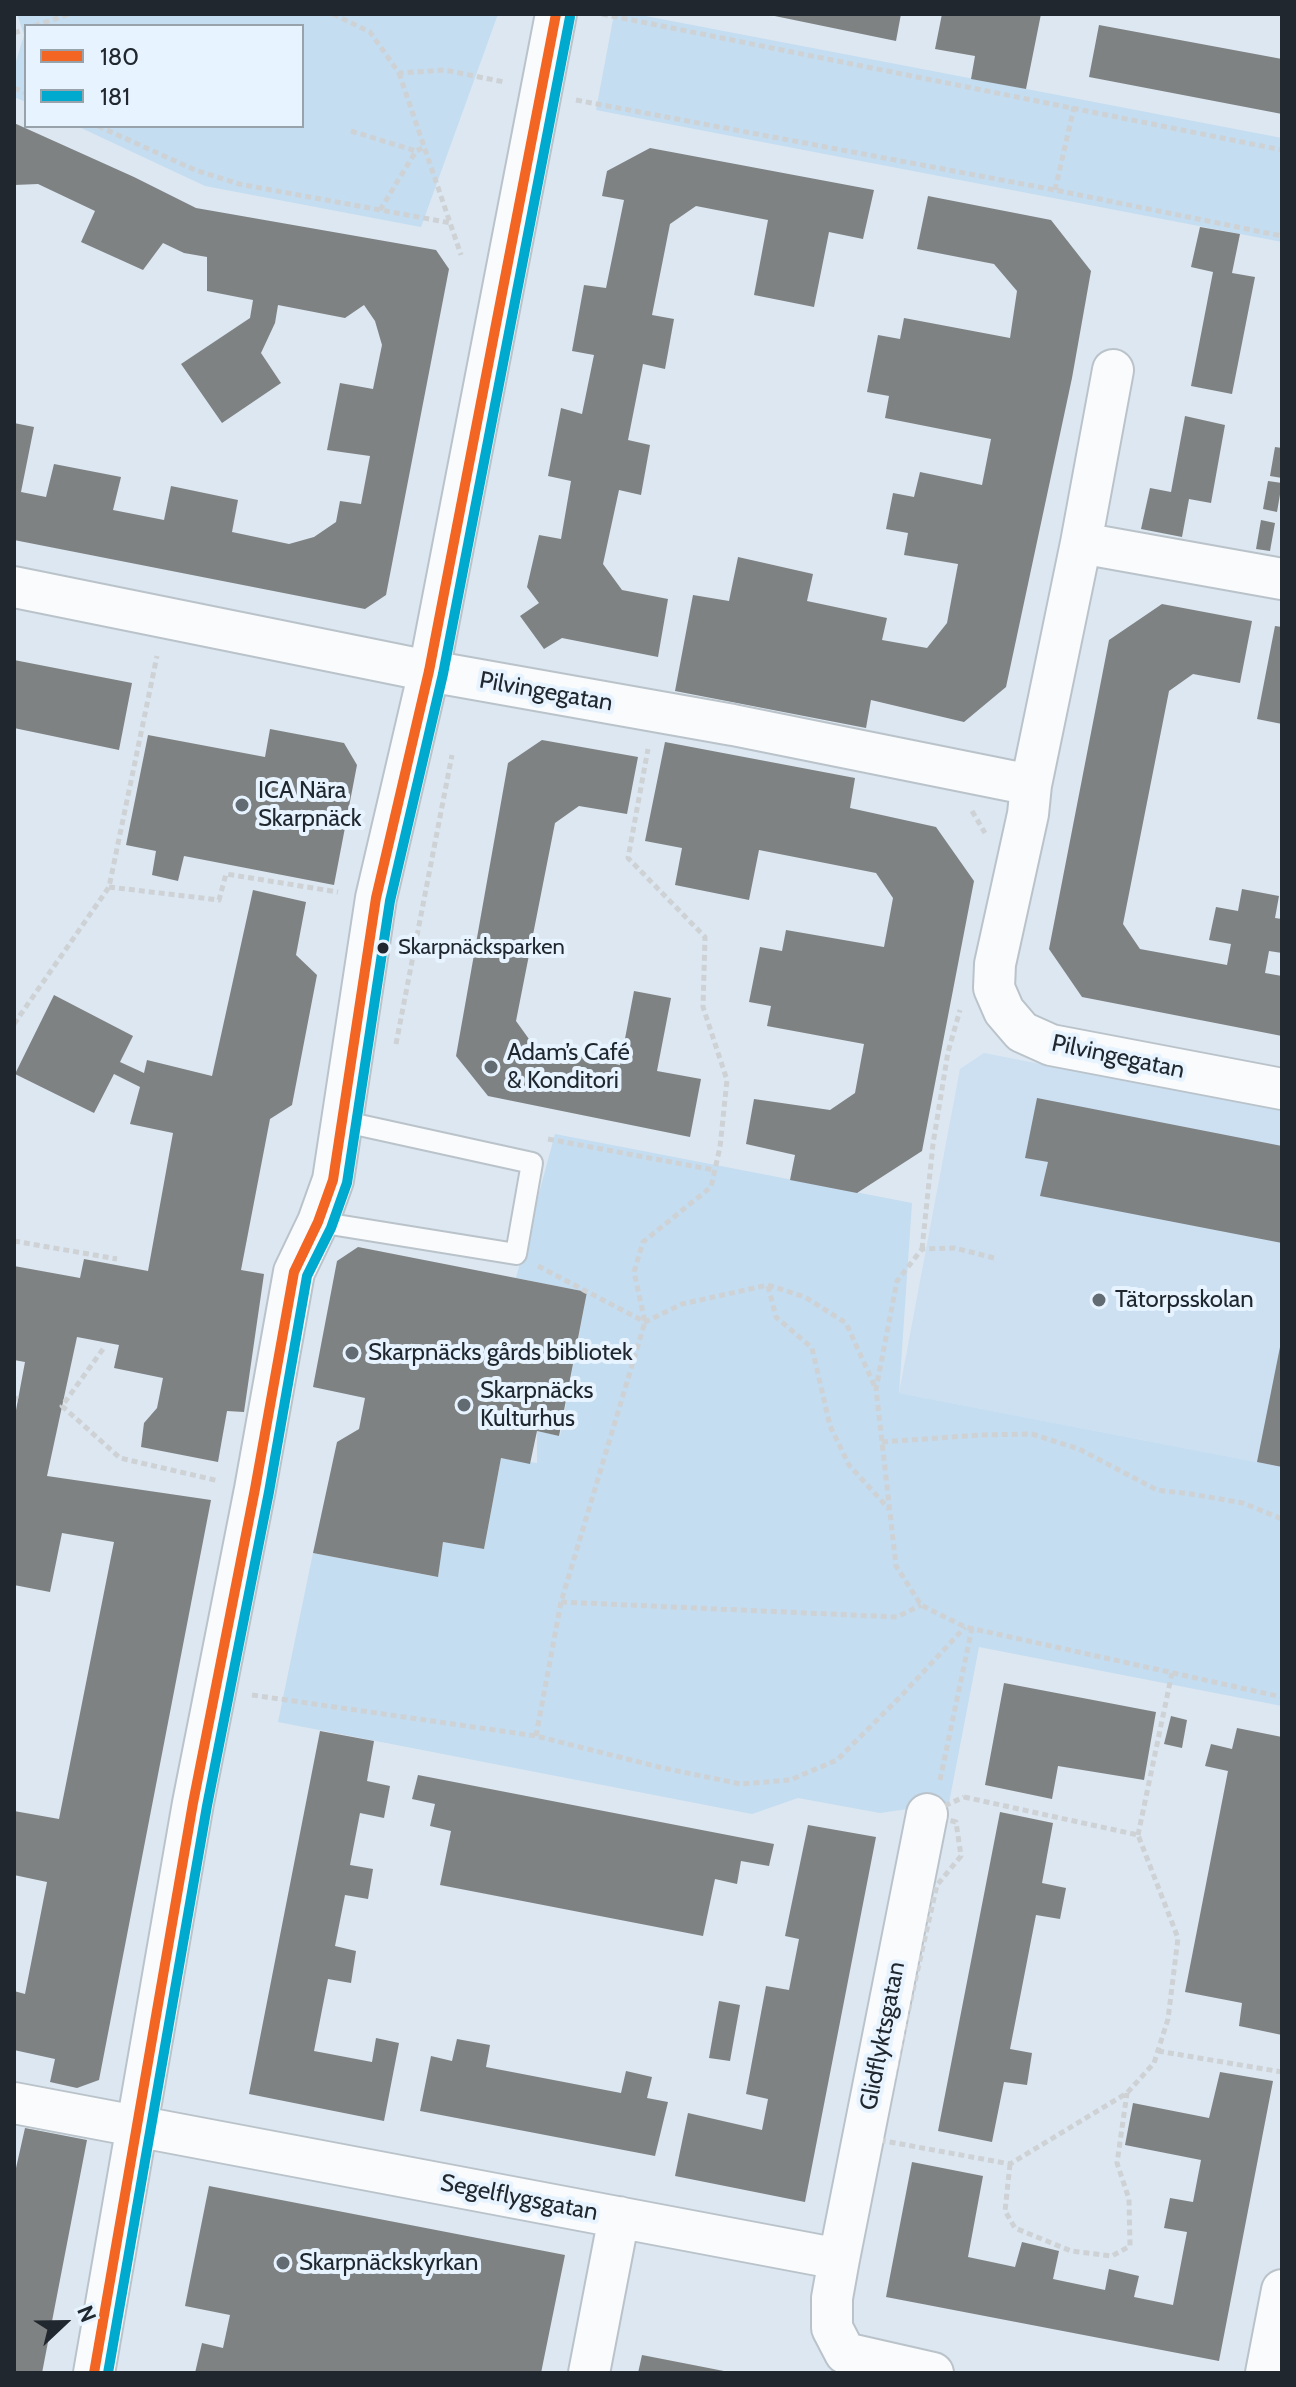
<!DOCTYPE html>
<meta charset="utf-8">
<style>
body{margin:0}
#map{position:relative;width:1296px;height:2387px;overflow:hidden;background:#dce7f1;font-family:Cabin,sans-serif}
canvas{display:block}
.frame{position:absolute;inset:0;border:16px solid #20272e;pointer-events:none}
.legend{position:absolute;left:24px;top:24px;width:280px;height:104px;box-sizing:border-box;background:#e7f4ff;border:2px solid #97a2ab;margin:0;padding:10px 14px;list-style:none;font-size:24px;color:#20272e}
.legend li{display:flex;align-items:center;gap:16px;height:40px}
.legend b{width:40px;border:2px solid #97a2ab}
.north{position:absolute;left:24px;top:2283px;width:80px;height:80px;-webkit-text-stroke:6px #e7f4ff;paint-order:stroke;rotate:68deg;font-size:22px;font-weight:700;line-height:32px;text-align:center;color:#20272e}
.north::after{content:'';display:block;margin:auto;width:28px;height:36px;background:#20272e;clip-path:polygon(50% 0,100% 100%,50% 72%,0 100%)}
</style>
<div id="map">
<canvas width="1296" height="2387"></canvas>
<div class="frame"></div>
<ul class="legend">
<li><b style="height:10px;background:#f26522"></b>180</li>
<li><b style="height:10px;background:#00a9ce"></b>181</li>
</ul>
<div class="north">N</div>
</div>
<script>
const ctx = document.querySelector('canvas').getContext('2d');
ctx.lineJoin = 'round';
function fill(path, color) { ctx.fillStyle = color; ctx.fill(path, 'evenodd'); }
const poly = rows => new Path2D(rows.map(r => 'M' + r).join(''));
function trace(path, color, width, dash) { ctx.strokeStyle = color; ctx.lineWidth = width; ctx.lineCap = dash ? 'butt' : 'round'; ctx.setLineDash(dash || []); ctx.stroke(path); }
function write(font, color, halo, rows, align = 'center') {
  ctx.font = font + ' Cabin,sans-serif'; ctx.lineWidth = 8; ctx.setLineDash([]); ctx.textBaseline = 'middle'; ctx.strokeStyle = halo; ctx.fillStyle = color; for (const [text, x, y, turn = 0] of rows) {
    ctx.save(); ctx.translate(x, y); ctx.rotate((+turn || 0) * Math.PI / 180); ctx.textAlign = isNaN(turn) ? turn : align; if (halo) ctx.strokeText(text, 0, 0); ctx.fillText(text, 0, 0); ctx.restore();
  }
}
fill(poly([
 [984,1053,1282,1111,1282,1467,899,1393,960,1069]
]), '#cce0f1');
fill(poly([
 [17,14,498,14,421,227,205,186,77,126,302,126,302,26,26,26,26,102,14,97,14,68,24,35],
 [614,14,635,14,1282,138,1282,242,596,110],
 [555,1134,912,1203,899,1393,1282,1467,1282,1706,979,1647,949,1803,880,1813,798,1798,752,1814,278,1722,313,1553,437,1577,443,1542,484,1549,501,1458,537,1463,537,1431,560,1436,587,1292,516,1278]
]), '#c4ddf1');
fill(poly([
 [765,14,901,14,896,41],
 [942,14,1041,14,1026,89,971,79,975,56,935,49],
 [1099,25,1282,59,1282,114,1089,77],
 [14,123,134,177,196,208,436,250,449,269,386,595,365,609,14,540,14,423,34,427,21,492,46,497,54,464,121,477,113,510,164,520,171,486,238,500,232,532,289,544,314,537,336,522,340,501,361,504,370,456,327,450,340,383,373,389,382,345,375,321,364,305,345,318,278,305,275,323,261,353,281,383,222,423,181,364,250,318,253,300,207,291,207,257,184,253,163,243,143,270,81,242,95,211,38,184,14,185],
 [650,148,874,190,863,239,829,232,814,307,754,295,768,220,696,206,670,224,652,315,674,319,665,369,643,364,628,440,650,445,641,495,619,490,603,564,622,590,668,599,658,657,562,638,544,649,520,616,539,603,527,587,539,535,561,539,571,481,548,476,561,408,582,414,594,355,572,351,584,285,606,288,624,200,602,196,607,171],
 [928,196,1051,220,1091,271,1072,378,1006,687,964,722,871,700,866,728,675,691,693,595,729,601,738,557,813,574,807,601,887,618,882,640,927,648,947,623,958,564,904,555,908,533,886,529,893,493,914,497,920,472,982,485,991,439,885,418,889,396,867,392,878,335,900,339,904,318,1010,338,1017,291,994,264,917,249],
 [1200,227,1240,234,1232,273,1255,277,1232,394,1191,386,1213,272,1191,267],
 [1185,416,1225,425,1211,503,1189,499,1182,537,1141,529,1150,488,1171,492],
 [1275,447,1282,448,1282,478,1270,476],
 [1268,481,1282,483,1277,512,1263,509],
 [1261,520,1275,523,1270,551,1256,549],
 [1162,604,1252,621,1240,683,1193,674,1169,691,1123,924,1140,949,1227,965,1231,944,1209,940,1216,907,1238,911,1242,889,1279,896,1275,918,1282,919,1282,953,1269,951,1265,973,1282,976,1282,1036,1082,997,1049,949,1109,640],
 [1275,626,1282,627,1282,724,1257,719],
 [14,660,132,683,119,750,14,728],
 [270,729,344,743,357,765,334,885,184,856,178,881,152,875,156,851,126,845,148,735,265,757],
 [542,740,638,757,627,814,579,806,555,823,516,1021,534,1046,620,1065,634,991,671,998,657,1071,701,1079,690,1137,488,1096,456,1056,508,763],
 [665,742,855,778,850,808,936,827,974,881,922,1151,857,1193,790,1180,795,1155,746,1144,754,1099,830,1110,855,1093,864,1044,767,1026,771,1006,749,1002,760,947,782,951,786,930,884,947,893,898,876,873,759,850,749,900,675,885,682,848,645,841],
 [253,890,306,902,296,955,317,975,292,1105,270,1119,241,1270,264,1274,244,1412,227,1411,218,1462,141,1447,144,1423,157,1408,163,1378,114,1368,119,1345,77,1337,47,1476,211,1500,99,2080,77,2088,50,2082,55,2059,14,2050,14,1991,25,1994,47,1882,14,1875,14,1811,59,1819,114,1542,62,1533,50,1592,14,1585,14,1421,25,1362,14,1360,14,1266,80,1278,84,1259,148,1271,173,1133,130,1124,140,1087,114,1074,94,1113,15,1074,54,995,133,1036,120,1062,144,1073,147,1060,212,1076],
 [1037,1098,1282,1146,1282,1243,1040,1196,1048,1162,1025,1158],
 [358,1247,587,1292,559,1436,537,1431,530,1464,501,1458,484,1549,443,1542,438,1577,313,1553,337,1442,359,1429,365,1398,313,1387,337,1261],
 [1281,1342,1282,1342,1282,1467,1257,1462],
 [1004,1683,1156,1712,1144,1780,1058,1766,1052,1799,985,1785],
 [1171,1716,1187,1720,1182,1748,1164,1744],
 [1237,1728,1282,1737,1282,2035,1239,2026,1242,2003,1185,1992,1228,1771,1205,1766,1211,1744,1232,1749],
 [320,1731,374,1741,367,1781,390,1786,384,1818,360,1813,350,1865,373,1869,368,1899,345,1895,335,1946,356,1951,351,1983,328,1979,314,2051,372,2062,376,2038,399,2043,384,2121,249,2094],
 [418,1775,774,1844,769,1866,741,1861,737,1884,715,1879,703,1936,440,1885,451,1831,430,1826,435,1804,412,1799],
 [1000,1812,1053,1823,1042,1883,1066,1888,1060,1919,1036,1915,1010,2049,1032,2053,1027,2085,1004,2082,992,2142,938,2131],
 [808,1825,876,1837,805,2202,675,2176,688,2113,762,2130,768,2099,746,2094,766,1986,789,1990,799,1939,785,1936],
 [719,2001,740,2005,730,2061,709,2058],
 [457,2039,490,2045,486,2067,621,2093,626,2071,652,2077,647,2098,668,2102,655,2156,420,2111,431,2056,452,2061],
 [1220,2072,1273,2081,1219,2361,886,2297,912,2162,983,2176,968,2257,1015,2267,1022,2242,1059,2251,1053,2279,1105,2290,1109,2269,1139,2276,1134,2297,1173,2305,1187,2232,1164,2228,1170,2198,1193,2202,1201,2160,1125,2145,1133,2103,1209,2118],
 [25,2128,87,2140,42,2373,14,2373,14,2177],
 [209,2186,565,2255,541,2373,195,2373,202,2343,223,2348,230,2315,185,2306],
 [642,2355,729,2372,729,2373,638,2373]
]), '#7f8283');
const service = poly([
 [318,1222,516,1254,532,1163,341,1121]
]);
const minor = poly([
 [1113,370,1081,543,1031,785,1028,814,995,964,994,988,1004,1011,1022,1032,1051,1045,1282,1089],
 [1081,543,1282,579],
 [14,587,429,671,733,725,1031,785],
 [14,2103,839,2259,832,2298,832,2328,845,2353,933,2373],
 [839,2259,927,1814],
 [94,2373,193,1803,255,1489,294,1272,318,1222,333,1180,376,898,429,671,556,14],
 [589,2373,619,2217],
 [1266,2373,1282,2290]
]);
trace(service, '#bac3ca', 24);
trace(minor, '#bac3ca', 44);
trace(poly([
 [333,14,370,32,399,73,445,70,504,82],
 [602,14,1282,150],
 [34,26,69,14],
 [14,33,26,29],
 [399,73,461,255],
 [14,88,26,93],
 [576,100,1055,190,1282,236],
 [98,126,195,170,239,184,451,223],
 [351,131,416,151],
 [1055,190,1074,107],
 [380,210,416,151,425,147],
 [972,811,985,833],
 [109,887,219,900,226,874,338,892],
 [14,1024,109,887,157,656],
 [396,1044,452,755],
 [548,1139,714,1170],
 [14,1241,117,1259],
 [922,1249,933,1144,948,1052,960,1010],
 [994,1258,955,1248,922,1249,897,1281,876,1389,896,1566,921,1605,965,1627,1282,1697],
 [538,1266,645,1322,682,1304,768,1285,805,1297,846,1323,876,1389],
 [768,1286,776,1317,812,1348,830,1426,849,1465,889,1509],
 [103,1349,62,1406,120,1458,219,1481],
 [14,1398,18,1399],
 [882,1442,980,1435,1032,1434,1079,1449,1157,1490,1191,1494,1243,1503,1282,1519],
 [561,1602,897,1617,921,1605],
 [252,1695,536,1736,663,1768,741,1784,790,1780,837,1760,901,1696,965,1627],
 [536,1736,561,1602,645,1322,634,1272,643,1242,711,1187,720,1147,727,1080,703,1007,705,937,628,858,648,749],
 [940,1780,972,1628],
 [964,1797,1138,1835,1178,1938,1168,2019,1154,2063,1127,2093,1010,2164,879,2140,937,1885,961,1856,956,1822,927,1814,964,1797],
 [1138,1835,1172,1673],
 [1158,2051,1282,2072],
 [1010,2164,1005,2211,1015,2228,1071,2251,1112,2256,1130,2246,1129,2199,1117,2163,1127,2093]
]), '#ced2d5', 5, [6, 4]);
trace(service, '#fafbfd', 20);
trace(minor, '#fafbfd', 40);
trace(poly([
 [94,2373,193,1803,255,1489,294,1272,318,1222,333,1180,376,898,429,671,556,14]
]), '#f26522', 10);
trace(poly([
 [108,2373,207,1806,269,1492,307,1276,331,1228,347,1183,390,901,443,674,570,17]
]), '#00a9ce', 10);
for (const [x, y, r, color] of [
 [242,805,8,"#626a72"],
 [383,948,7,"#20272e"],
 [491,1067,8,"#626a72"],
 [1099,1300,8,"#626a72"],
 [352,1353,8,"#626a72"],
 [464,1405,8,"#626a72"],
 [283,2263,8,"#626a72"]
]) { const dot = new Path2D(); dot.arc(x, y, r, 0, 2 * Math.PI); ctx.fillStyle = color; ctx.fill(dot); trace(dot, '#e7f4ff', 3); }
write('22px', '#20272e', '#e7f4ff', [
 ["Skarpnäcksparken",398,948]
], 'left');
write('24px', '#20272e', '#e7f4ff', [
 ["Pilvingegatan",546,692,10],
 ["Pilvingegatan",1118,1057,12],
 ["Glidflyktsgatan",883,2036,-79],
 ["Segelflygsgatan",519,2198,11]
]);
write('24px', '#20272e', '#e7f4ff', [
 ["ICA Nära",258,791],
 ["Skarpnäck",258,819],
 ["Adam’s Café",507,1053],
 ["& Konditori",507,1081],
 ["Tätorpsskolan",1115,1300],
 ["Skarpnäcks gårds bibliotek",368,1353],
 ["Skarpnäcks",480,1391],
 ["Kulturhus",480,1419],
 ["Skarpnäckskyrkan",299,2263]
], 'left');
</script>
